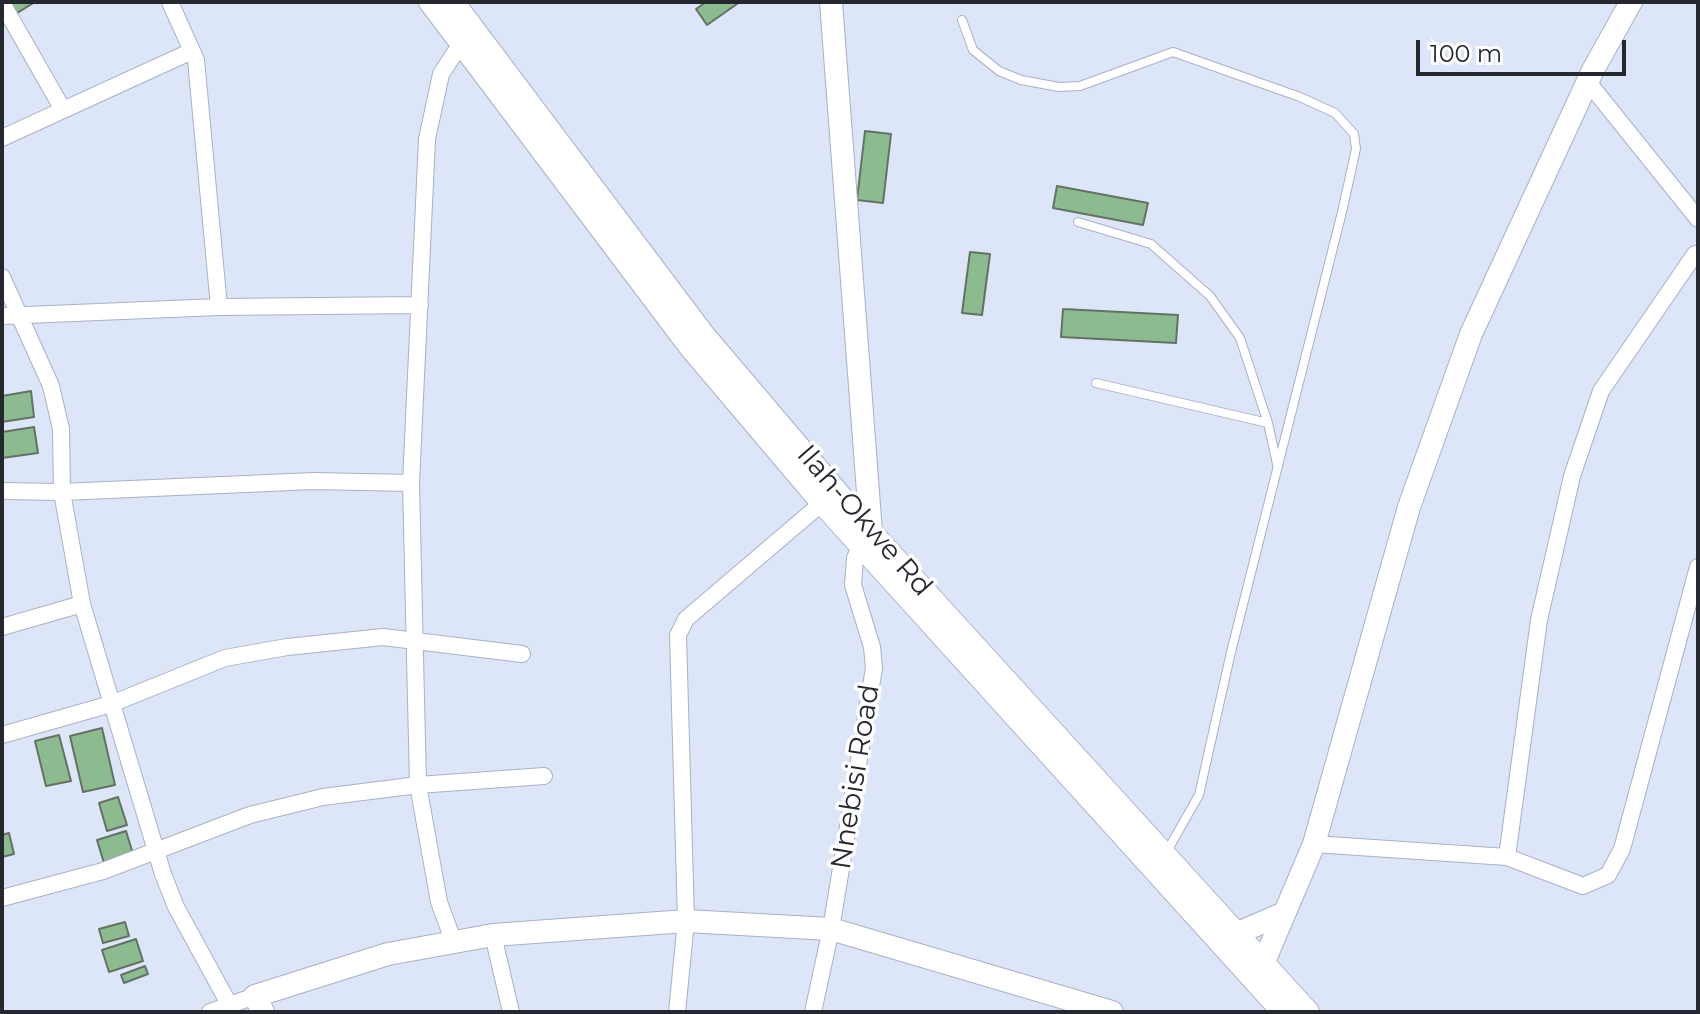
<!DOCTYPE html>
<style>
body{margin:0}
#map{position:relative;width:1700px;height:1014px;overflow:hidden;background:#dde5f9;font-family:Montserrat,sans-serif}
canvas{display:block}
.frame{position:absolute;inset:0;border:4px solid #262830;pointer-events:none}
.scale{position:absolute;left:1416px;top:40px;width:210px;height:36px;box-sizing:border-box;border:4px solid #262830;border-top:0;padding-left:10px;font-size:24px;line-height:28px;white-space:nowrap;color:#262830;-webkit-text-stroke:6px #fff;paint-order:stroke}
</style>
<div id="map">
<canvas width="1700" height="1014"></canvas>
<div class="frame"></div>
<div class="scale">100 m</div>
</div>
<script>
const ctx = document.querySelector('canvas').getContext('2d');
ctx.lineJoin = 'round';
function fill(path, color) { ctx.fillStyle = color; ctx.fill(path, 'evenodd'); }
const poly = rows => new Path2D(rows.map(r => 'M' + r).join(''));
function trace(path, color, width, dash) { ctx.strokeStyle = color; ctx.lineWidth = width; ctx.lineCap = dash ? 'butt' : 'round'; ctx.setLineDash(dash || []); ctx.stroke(path); }
function write(font, color, halo, rows, align = 'center') {
  ctx.font = font + ' Montserrat,sans-serif'; ctx.lineWidth = 7; ctx.setLineDash([]); ctx.textBaseline = 'middle'; ctx.strokeStyle = halo; ctx.fillStyle = color; for (const [text, x, y, turn = 0] of rows) {
    ctx.save(); ctx.translate(x, y); ctx.rotate((+turn || 0) * Math.PI / 180); ctx.textAlign = isNaN(turn) ? turn : align; if (halo) ctx.strokeText(text, 0, 0); ctx.fillText(text, 0, 0); ctx.restore();
  }
}
const building = poly([
 [6,2,35,2,14,15,6,2],
 [706,2,736,2,737,4,707,25,696,9,706,2],
 [865,131,891,134,883,203,857,200,865,131],
 [1057,186,1148,203,1143,225,1053,208,1057,186],
 [970,252,990,254,982,315,962,313,970,252],
 [1063,309,1178,315,1176,343,1061,337,1063,309],
 [31,391,34,417,2,422,2,396,31,391],
 [34,427,38,453,2,458,2,432,34,427],
 [102,728,115,785,83,792,70,736,102,728],
 [59,735,71,781,46,786,35,741,59,735],
 [118,797,127,825,107,831,99,803,118,797],
 [126,831,133,854,104,863,97,840,126,831],
 [9,833,14,854,2,857,2,835,9,833],
 [125,922,129,936,103,943,99,929,125,922],
 [136,939,143,961,109,972,102,950,136,939],
 [145,966,148,974,124,983,121,975,145,966]
]);
fill(building, '#8bbb8e');
trace(building, '#637263', 2);
const lane = poly([
 [962,20,973,50,999,71,1021,80,1059,87,1080,86,1173,52,1300,97,1335,113,1354,134,1356,149,1342,212,1231,652,1199,795,1166,853],
 [1078,222,1151,244,1210,296,1240,338,1268,423,1277,464],
 [1096,383,1268,423]
]);
const street = poly([
 [170,2,196,60,219,307],
 [2,3,62,108],
 [1588,82,1698,219],
 [2,138,192,51],
 [2,277,51,386,61,429,62,492,82,604,163,874,176,907,229,1004],
 [2,316,219,307,420,305],
 [2,491,62,492,314,481,411,483],
 [2,627,82,604],
 [2,735,111,704,225,658,287,647,383,637,522,654],
 [1314,844,1507,857,1583,886,1608,875,1622,849,1698,567],
 [1507,857,1539,620,1572,476,1601,391,1695,254],
 [2,898,103,871,250,815,323,797,418,785,544,776],
 [493,935,511,1012],
 [453,940,439,902,418,785,411,483,427,139,441,74,460,45],
 [210,1012,255,996],
 [677,1012,686,921,678,635,686,619,822,503],
 [813,1012,831,929,874,668,872,647,853,585,855,558,861,545]
]);
const secondary = poly([
 [430,2,690,347,822,503,1283,1012],
 [453,2,703,334,871,532,1308,1012],
 [831,2,871,532],
 [1238,933,1282,914],
 [1263,964,1314,844,1409,507,1471,334,1593,70,1631,2],
 [263,1012,255,996,388,954,493,935,686,921,831,929,1112,1012]
]);
trace(lane, '#a9b1c4', 10);
trace(street, '#a9b1c4', 18);
trace(secondary, '#a9b1c4', 24);
trace(lane, '#fff', 8);
trace(street, '#fff', 16);
trace(secondary, '#fff', 22);
write('28px', '#262830', '#fff', [
 ["Ilah-Okwe Rd",864,521,49],
 ["Nnebisi Road",856,777,-81]
]);
</script>
